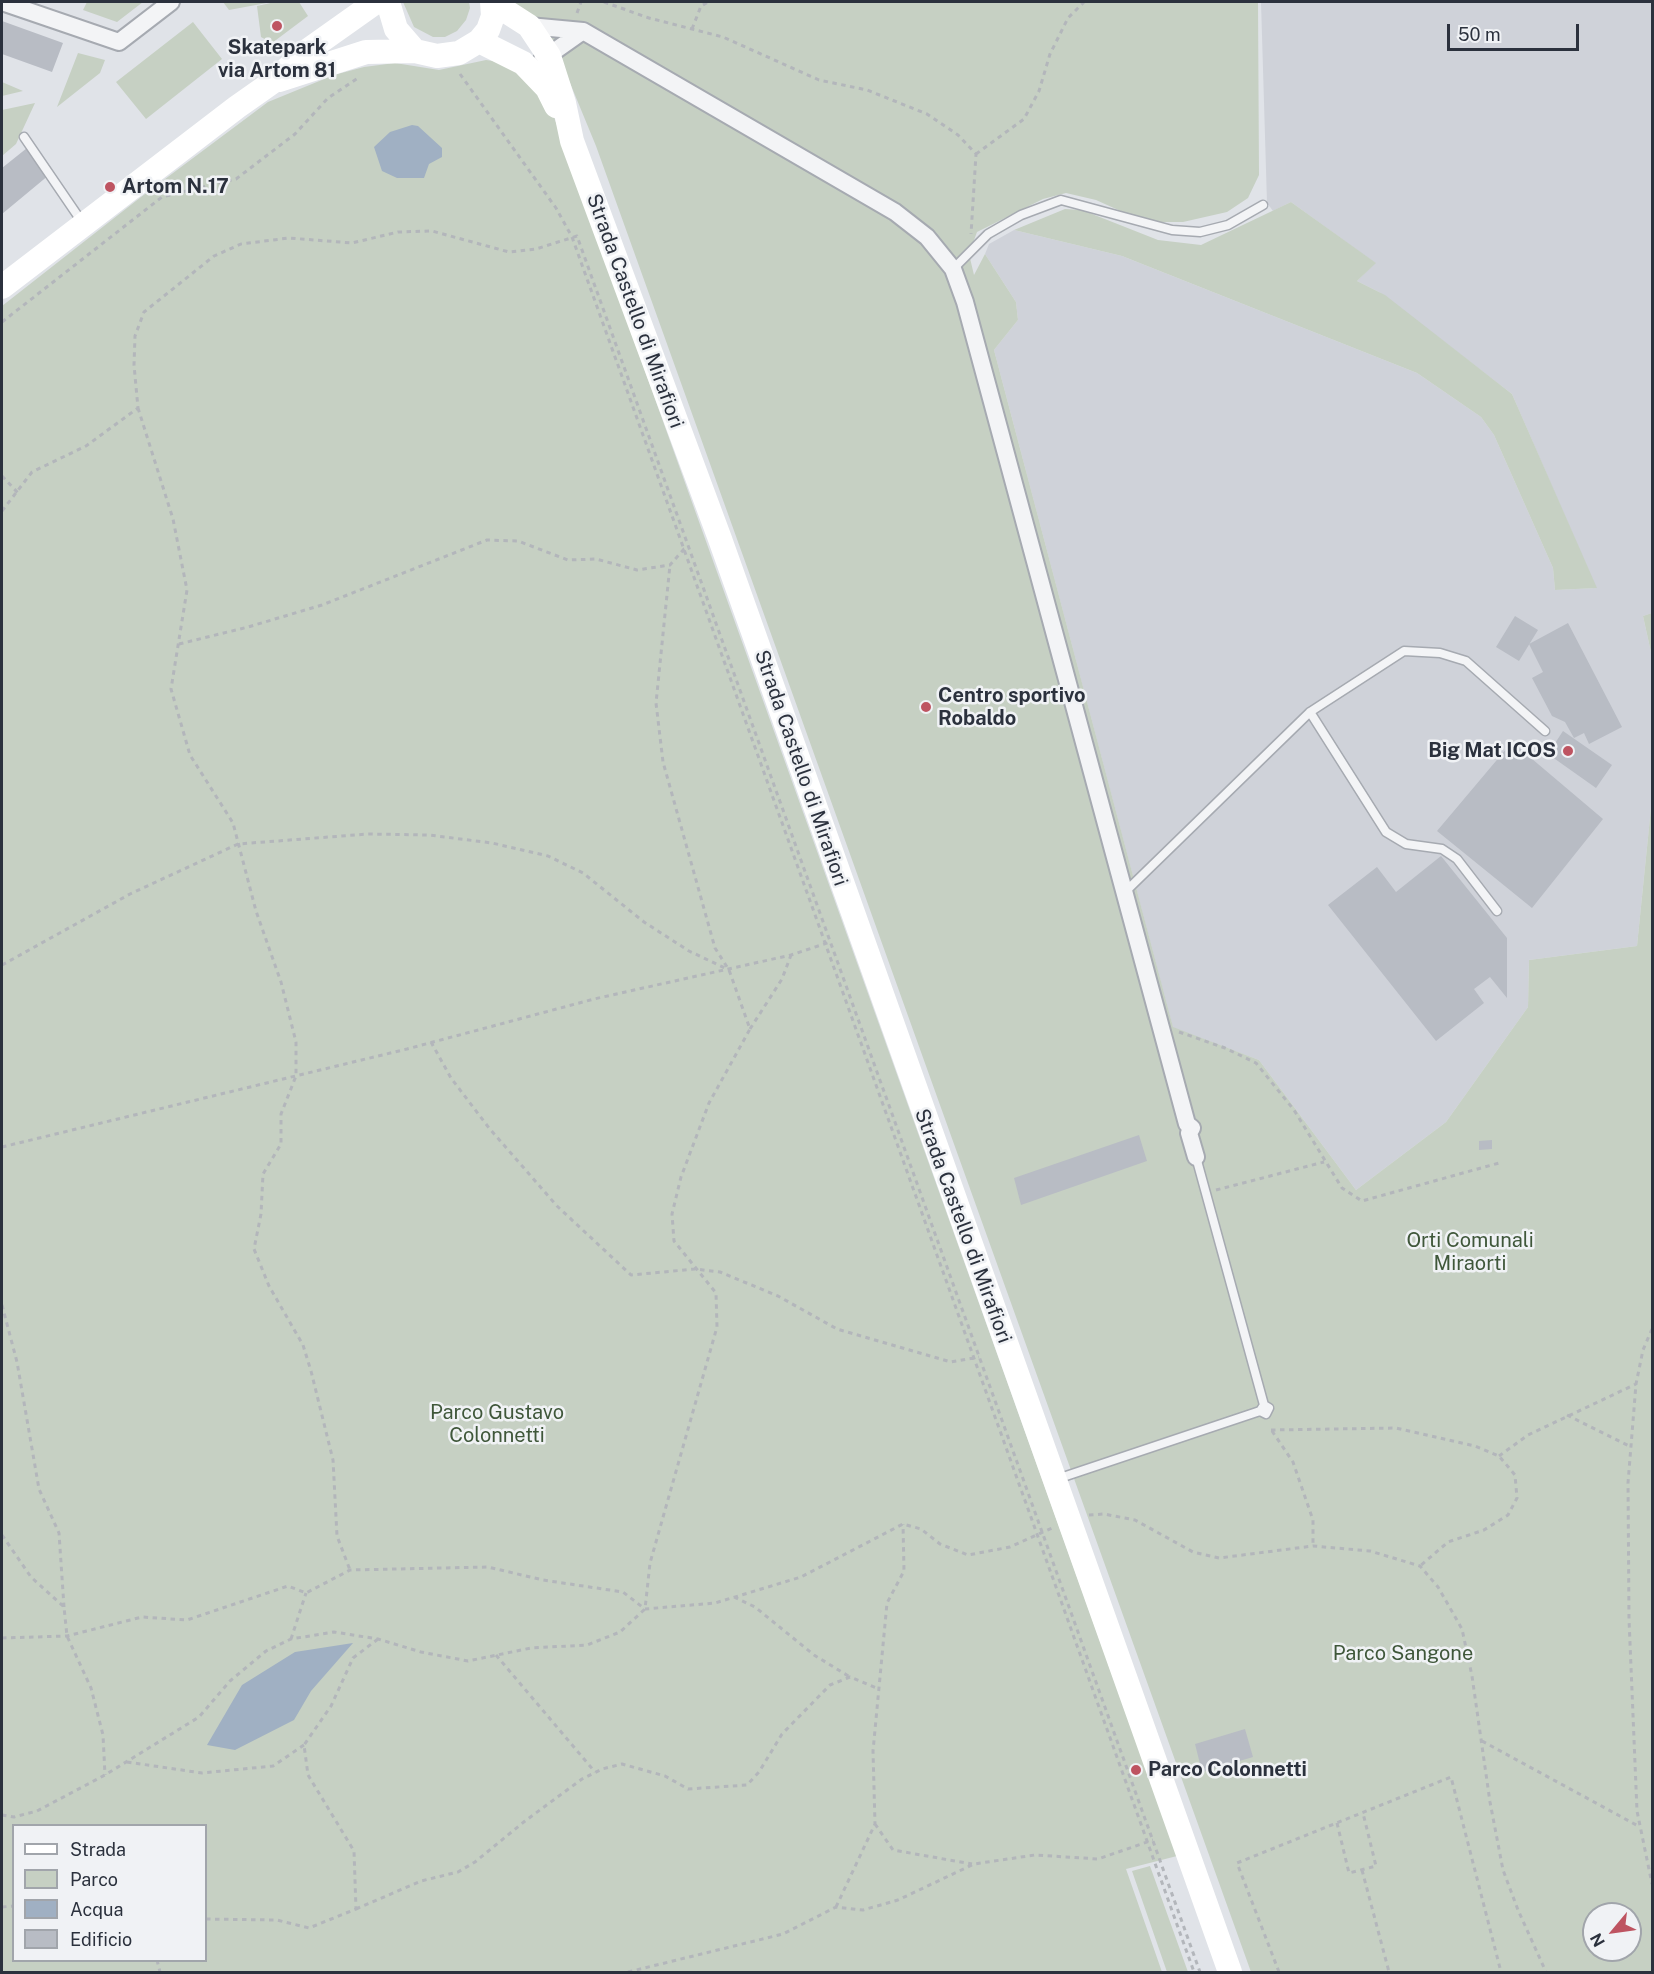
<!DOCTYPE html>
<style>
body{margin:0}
#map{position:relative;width:1654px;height:1974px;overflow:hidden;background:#e0e3e8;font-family:"Public Sans",sans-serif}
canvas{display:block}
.frame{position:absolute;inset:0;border:3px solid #2b313d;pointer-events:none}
.legend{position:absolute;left:12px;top:1824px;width:195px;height:138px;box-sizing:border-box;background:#f0f2f5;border:2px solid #a1a5ab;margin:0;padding:8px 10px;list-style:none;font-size:18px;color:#2b313d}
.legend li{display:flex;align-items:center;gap:12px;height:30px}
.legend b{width:30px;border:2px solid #a1a5ab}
.north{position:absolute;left:1582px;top:1902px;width:60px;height:60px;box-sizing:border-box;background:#f0f2f5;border:2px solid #a1a5ab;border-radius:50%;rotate:241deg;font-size:16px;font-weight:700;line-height:24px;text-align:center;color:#2b313d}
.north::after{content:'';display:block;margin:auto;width:21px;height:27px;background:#be5461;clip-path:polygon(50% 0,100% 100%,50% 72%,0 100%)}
.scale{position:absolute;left:1447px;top:24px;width:132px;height:27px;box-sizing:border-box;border:3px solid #2b313d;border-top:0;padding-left:8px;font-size:18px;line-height:21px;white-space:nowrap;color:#2b313d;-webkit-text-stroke:4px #f0f2f5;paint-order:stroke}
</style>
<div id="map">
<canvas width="1654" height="1974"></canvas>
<div class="frame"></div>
<ul class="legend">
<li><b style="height:8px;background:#fff"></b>Strada</li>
<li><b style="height:16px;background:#c6d0c3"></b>Parco</li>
<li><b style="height:16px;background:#a0b0c3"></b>Acqua</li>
<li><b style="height:16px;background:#b8bcc4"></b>Edificio</li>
</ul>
<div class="north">N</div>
<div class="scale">50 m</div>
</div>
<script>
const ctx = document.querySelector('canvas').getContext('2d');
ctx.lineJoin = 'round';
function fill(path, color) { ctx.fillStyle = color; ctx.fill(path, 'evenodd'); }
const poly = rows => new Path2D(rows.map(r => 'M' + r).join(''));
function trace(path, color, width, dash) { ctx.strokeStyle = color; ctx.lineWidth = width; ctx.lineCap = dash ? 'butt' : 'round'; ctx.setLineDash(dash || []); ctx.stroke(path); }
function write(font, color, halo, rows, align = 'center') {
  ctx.font = font + ' "Public Sans",sans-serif'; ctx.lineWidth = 5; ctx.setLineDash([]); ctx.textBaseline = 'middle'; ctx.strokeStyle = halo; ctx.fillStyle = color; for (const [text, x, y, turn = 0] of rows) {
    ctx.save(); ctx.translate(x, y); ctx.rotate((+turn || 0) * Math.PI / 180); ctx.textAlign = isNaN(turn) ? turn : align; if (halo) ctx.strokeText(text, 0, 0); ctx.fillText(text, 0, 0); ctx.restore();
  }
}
fill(poly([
 [1261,2,1652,2,1652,613,1643,616,1652,657,1652,798,1637,946,1529,960,1528,1007,1446,1122,1356,1190,1259,1060,1173,1028,994,350,1018,320,1016,302,985,254,989,244,1014,230,1122,256,1417,373,1481,417,1494,435,1553,568,1555,590,1596,588,1512,394,1379,292,1357,281,1375,263,1291,202,1273,211,1267,203]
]), '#cfd2d9');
fill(poly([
 [87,2,143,2,117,22,83,10],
 [223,2,272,2,229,10],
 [275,2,299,2,308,16,272,43,261,37,257,6],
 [403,2,469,2,470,8,466,20,457,31,445,37,433,37,414,27],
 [494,2,1258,2,1259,175,1248,198,1227,212,1183,222,1158,222,1125,213,1096,200,1066,193,1043,199,977,232,969,254,974,275,985,254,1016,302,1018,320,994,350,1173,1027,1259,1060,1356,1190,1446,1122,1528,1007,1529,960,1637,946,1652,798,1652,1972,1251,1972,596,146,556,49],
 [1594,1914,1630,1914,1630,1950,1594,1950],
 [193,22,222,59,146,119,116,82],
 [78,53,105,60,100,73,57,107],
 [486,60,500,62,527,76,554,117,1177,1856,1126,1869,1162,1972,2,1972,2,306,141,197,268,102,334,75,364,67,395,63,439,70],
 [14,1826,206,1826,206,1960,14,1960],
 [2,82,23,91,2,96],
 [35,103,16,144,2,156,2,110],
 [1291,202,1376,263,1357,281,1385,295,1512,394,1597,588,1555,590,1553,568,1494,435,1481,417,1417,373,1122,256,1014,230,1065,209,1082,210,1158,240,1201,245],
 [1652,613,1652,657,1643,616],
 [1150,1866,1188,1972,1167,1972,1132,1871]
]), '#c6d0c3');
fill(poly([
 [412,125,418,126,442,148,442,157,429,164,424,178,397,178,382,171,374,147,390,132],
 [353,1643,311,1691,294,1720,235,1750,207,1745,242,1685,295,1652]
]), '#a0b0c3');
fill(poly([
 [2,21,63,43,52,72,2,54],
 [27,148,49,175,2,214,2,168],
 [1515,616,1538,630,1519,661,1496,647],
 [1568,623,1622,727,1589,744,1584,733,1574,738,1565,722,1552,716,1532,678,1543,672,1529,644],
 [1563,731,1612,765,1596,788,1548,754],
 [1512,742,1603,819,1532,908,1437,831],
 [1441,856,1507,938,1507,998,1490,977,1474,989,1484,1003,1436,1041,1328,905,1377,867,1396,892],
 [1139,1135,1147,1161,1021,1205,1014,1178],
 [1492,1140,1492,1149,1479,1150,1479,1141],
 [1245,1729,1253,1757,1202,1772,1195,1744]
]), '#b8bcc4');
const lane = poly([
 [24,137,82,222],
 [953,269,988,234,1021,215,1061,200,1172,230,1200,232,1228,225,1263,205],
 [1310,712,1386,832,1406,844,1442,849,1457,859,1497,911],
 [1125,892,1310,712,1404,651,1440,653,1466,661,1545,731],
 [1196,1157,1264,1405,1269,1408,1266,1414,1260,1411,1264,1405],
 [1057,1479,1260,1411]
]);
const street = poly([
 [2,2,119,42,171,2],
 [529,26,583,31,895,212,927,237,953,269,965,302,1187,1124,1192,1128,1189,1133,1196,1157],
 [542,60,583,31]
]);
trace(lane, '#a6aab1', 11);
trace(street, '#a6aab1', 20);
trace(poly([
 [604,2,649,18,723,37,819,80,867,90,927,114,958,135,976,154,971,234],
 [577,13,581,2],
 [692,29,701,6,708,2],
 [460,74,556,208,572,237,1194,1972],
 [976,154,1024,119,1039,91,1050,54,1068,18,1084,2],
 [2,322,162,197,236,179,295,134,328,98,358,78],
 [138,408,173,519,187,590,171,689,190,755,233,823,256,911,281,982,296,1042,296,1076,281,1114,281,1144,263,1174,261,1214,254,1249,269,1286,303,1345,311,1371,333,1460,337,1536,350,1570],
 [2,476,18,493],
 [2,511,32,472,86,446,138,408,134,365,135,336,144,312,214,256,241,244,289,238,352,243,398,232,432,231,509,252,536,249,577,236,1200,1972],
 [179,644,248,627,322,605,487,540,518,541,568,560,596,559,637,570,670,565,684,549,689,547],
 [2,965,130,894,238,844,368,834,429,835,492,843,548,856,583,873,644,922,689,951,727,969],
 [750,1029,782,979,791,955],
 [1179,1032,1225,1048,1256,1063,1294,1110,1342,1188,1362,1201,1499,1163],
 [431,1042,451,1078,489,1128,557,1206,631,1275,695,1269,720,1272,778,1296,837,1329,951,1362,979,1357],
 [2,1147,407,1049,594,999,791,955,830,942],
 [1216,1190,1324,1162],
 [2,1305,17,1362,39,1489,59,1533,64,1607],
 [1652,1329,1643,1350,1636,1384,1628,1483,1629,1619,1637,1811,1652,1884],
 [1567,1415,1631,1447],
 [1271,1430,1396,1428,1475,1446,1499,1456,1515,1475,1517,1498,1508,1515,1484,1530,1448,1542,1420,1566],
 [1272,1431,1293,1462,1313,1520,1313,1546],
 [1499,1456,1528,1435,1636,1384],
 [1089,1515,1104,1514,1135,1520,1193,1552,1219,1558,1313,1546,1370,1551,1420,1566,1438,1587,1462,1629,1472,1676,1490,1802,1503,1870,1518,1910,1546,1972],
 [2,1535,31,1577,64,1607,67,1636,91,1688,103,1735,105,1775],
 [734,1597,755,1607,814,1655,850,1677],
 [2,1638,67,1636,142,1617,187,1620,288,1586,306,1593,350,1570,488,1567,543,1580,623,1592,645,1609,715,1603,801,1577,903,1524,921,1529,940,1544,968,1555,1010,1547,1052,1528],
 [291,1639,306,1593],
 [496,1655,595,1772],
 [1482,1741,1640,1827],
 [127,1762,202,1773,273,1766,304,1745],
 [2,1815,14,1817,37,1811,105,1775,199,1717,230,1681,266,1651,291,1639,334,1632,378,1639,421,1652,468,1661,531,1648,587,1645,620,1632,645,1609,650,1563,717,1327,716,1293,674,1241,672,1214,681,1177,709,1103,750,1029,729,970,715,948,663,762,656,703,670,565],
 [1337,1823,1349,1873,1376,1866,1363,1813],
 [875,1824,893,1850,972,1864],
 [1362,1870,1389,1972],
 [2,1907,14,1906],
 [836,1907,875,1824,873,1751,887,1603,904,1571,903,1524],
 [356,1909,421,1881,458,1872,475,1862,525,1821,582,1779,602,1769,622,1764,665,1776,688,1789,747,1785,759,1772,782,1734,830,1685,850,1677,879,1689],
 [206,1919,277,1920,309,1928,356,1909,354,1851,308,1775,304,1745,331,1706,353,1658,378,1639],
 [157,1960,160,1972],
 [628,1972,783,1934,836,1907,863,1910,898,1900,974,1864,1035,1855,1098,1859,1153,1840],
 [1279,1972,1237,1863,1451,1777,1501,1972]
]), '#b3b6bb', 3, [4.5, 4.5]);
trace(lane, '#f3f4f6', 8);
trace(street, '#f3f4f6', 16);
trace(poly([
 [388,2,396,29,415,51],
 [493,3,529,26,549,56,564,103,572,141,720,539,1230,1972],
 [479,41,523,63,547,88,556,106],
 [279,80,366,52,415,51,437,56,459,53,479,41,488,30,493,16,492,2],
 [2,287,237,107,274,81,304,53,376,2]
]), '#fff', 24);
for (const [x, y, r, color] of [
 [277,26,6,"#be5461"],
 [110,187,6,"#be5461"],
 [926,707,6,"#be5461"],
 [1568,751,6,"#be5461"],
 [1136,1770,6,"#be5461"]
]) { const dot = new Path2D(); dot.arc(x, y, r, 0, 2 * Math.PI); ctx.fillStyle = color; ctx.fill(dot); trace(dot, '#f0f2f5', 2); }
write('bold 20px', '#2b313d', '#f0f2f5', [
 ["Skatepark",277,48,"center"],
 ["via Artom 81",277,71,"center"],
 ["Artom N.17",122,187],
 ["Centro sportivo",938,696],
 ["Robaldo",938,719],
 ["Big Mat ICOS",1556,751,"right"],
 ["Parco Colonnetti",1148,1770]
], 'left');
write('20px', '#2b313d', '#f0f2f5', [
 ["Strada Castello di Mirafiori",635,311,70],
 ["Strada Castello di Mirafiori",801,768,71],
 ["Strada Castello di Mirafiori",963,1226,70]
]);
write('20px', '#3f573a', '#f0f2f5', [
 ["Orti Comunali",1470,1241],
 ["Miraorti",1470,1264],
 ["Parco Gustavo",497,1413],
 ["Colonnetti",497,1436],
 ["Parco Sangone",1403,1654]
]);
</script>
